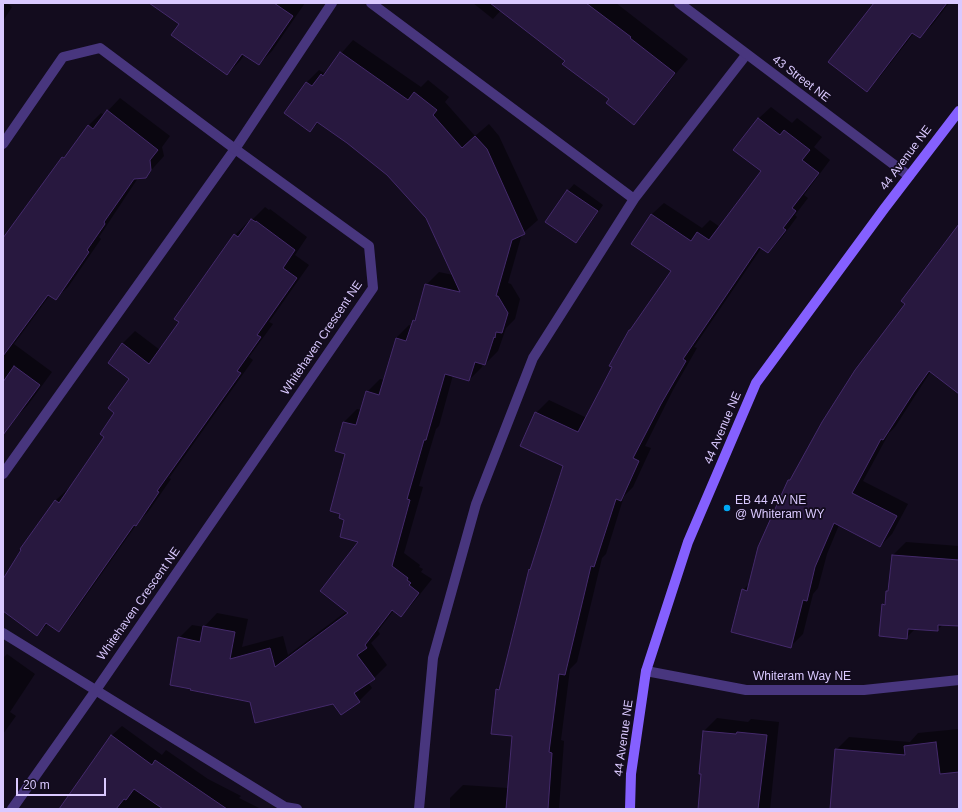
<!DOCTYPE html>
<style>
body{margin:0}
#map{position:relative;width:962px;height:812px;overflow:hidden;background:#130c1e;font-family:Arial,sans-serif}
canvas{display:block}
.frame{position:absolute;inset:0;border:4px solid #dac9ff;pointer-events:none}
.scale{position:absolute;left:16px;top:778px;width:90px;height:18px;box-sizing:border-box;border:2px solid #dac9ff;border-top:0;padding-left:5px;font-size:12px;line-height:14px;white-space:nowrap;color:#dac9ff;-webkit-text-stroke:3px #130c1e;paint-order:stroke}
</style>
<div id="map">
<canvas width="962" height="812"></canvas>
<div class="frame"></div>
<div class="scale">20 m</div>
</div>
<script>
const ctx = document.querySelector('canvas').getContext('2d');
ctx.lineJoin = 'round';
function fill(path, color) { ctx.fillStyle = color; ctx.fill(path, 'evenodd'); }
const poly = rows => new Path2D(rows.map(r => 'M' + r).join(''));
function trace(path, color, width, dash) { ctx.strokeStyle = color; ctx.lineWidth = width; ctx.lineCap = dash ? 'butt' : 'round'; ctx.setLineDash(dash || []); ctx.stroke(path); }
function write(font, color, halo, rows, align = 'center') {
  ctx.font = font + ' Arial,sans-serif'; ctx.lineWidth = 3.5; ctx.setLineDash([]); ctx.textBaseline = 'middle'; ctx.strokeStyle = halo; ctx.fillStyle = color; for (const [text, x, y, turn = 0] of rows) {
    ctx.save(); ctx.translate(x, y); ctx.rotate((+turn || 0) * Math.PI / 180); ctx.textAlign = isNaN(turn) ? turn : align; if (halo) ctx.strokeText(text, 0, 0); ctx.fillText(text, 0, 0); ctx.restore();
  }
}
fill(poly([
 [3,3,7,3,12,7,3,21],
 [151,3,305,3,272,51,259,64,245,54,240,61,227,74,180,24],
 [473,3,616,3,688,59,646,110,634,123,610,99,567,61,501,10,493,19],
 [875,3,949,3,933,24,920,37,914,33,879,78,866,90],
 [353,40,421,87,428,80,449,97,445,102,475,136,489,124,499,136,538,220,522,234,508,283,511,284,520,299,515,319,506,328,498,351,485,364,483,363,482,367,469,380,453,375,439,426,436,429,419,486,423,487,404,553,420,565,419,567,423,569,421,572,432,579,413,603,401,616,394,610,378,631,380,634,371,643,387,665,374,678,368,682,372,688,359,701,341,714,333,703,251,701,179,638,192,625,204,627,217,613,248,619,242,647,283,636,288,655,347,611,360,541,345,519,347,453,344,422,357,409,361,410,367,392,380,379,384,380,396,338,409,325,412,326,413,321,418,316,426,285,439,272,453,275,427,218,388,174,348,142,319,122,310,131,306,83,319,70,324,73],
 [120,98,170,136,162,147,164,156,145,177,138,178,99,237,101,239,68,287,55,299,50,295,14,344,52,372,27,406,15,418,3,410,3,240,63,158,71,150,88,126,101,113,104,115],
 [771,107,792,123,797,118,822,137,814,147,830,160,804,195,808,198,795,215,797,217,780,240,768,252,762,247,694,347,697,348,673,390,645,446,651,448,633,487,624,496,606,554,602,558,577,662,570,669,561,740,564,741,559,809,450,809,450,798,463,785,508,788,513,735,497,690,501,685,530,570,532,568,565,466,536,413,549,400,587,418,634,326,672,270,651,215,664,203,702,228,710,220,720,227,762,170,758,119],
 [574,184,603,205,582,235,576,242,568,191],
 [265,207,269,210,270,209,307,237,295,255,309,265,269,322,273,324,249,357,253,360,169,478,171,479,148,512,139,521,71,617,59,630,49,623,37,634,3,610,3,580,21,550,56,500,69,488,70,489,105,437,131,378,122,344,135,331,160,350,180,322,235,235,248,222,249,223],
 [959,225,959,393,931,371,895,427,889,433,863,481,908,504,892,534,880,546,839,525,827,554,818,588,813,594,803,634,791,646,743,590,750,583,789,480,793,476,906,303,939,253,937,252],
 [906,542,959,546,959,625,944,624,937,630,916,628,906,638,883,605,886,602,887,591,890,589,893,555],
 [7,654,35,674,10,712,16,716,3,734,3,658],
 [717,718,748,722,751,719,779,722,770,809,699,809,702,774,700,773,704,731],
 [122,726,162,755,166,750,208,779,241,796,239,798,261,809,60,809,111,736],
 [959,729,959,809,831,809,836,750,849,737,910,742,918,733]
]), '#0007');
const building = poly([
 [149,3,274,3,293,16,259,65,242,54,227,75,171,35,179,24,149,3],
 [490,3,586,3,631,37,630,38,675,73,634,125,606,103,609,99,562,64,565,61,490,3],
 [874,3,947,3,920,38,912,33,867,92,828,62,874,3],
 [340,52,408,100,414,92,437,110,433,115,462,148,475,136,487,149,525,234,512,240,496,296,498,296,508,313,502,333,496,332,495,338,494,337,485,365,475,362,469,381,445,374,426,440,424,440,407,499,410,500,392,566,408,578,407,580,411,583,409,585,419,593,401,617,392,610,365,645,367,648,357,655,375,679,354,693,360,702,341,715,333,704,255,723,250,702,190,690,191,689,170,685,178,637,200,642,203,626,235,632,230,659,270,648,275,667,348,613,320,591,358,542,340,537,344,520,339,518,340,514,330,511,345,454,335,451,343,422,356,425,366,391,379,395,396,338,406,341,413,320,415,321,425,284,460,292,426,218,387,175,347,143,317,122,310,132,284,113,306,82,312,86,321,74,323,76,340,52],
 [107,110,158,150,150,160,151,170,146,178,134,179,104,222,105,224,87,250,89,252,56,300,48,295,3,356,3,238,62,157,64,158,88,125,93,129,107,110],
 [758,118,780,135,784,130,810,150,802,160,819,173,792,208,796,211,783,228,786,230,768,253,759,247,683,359,686,361,661,404,633,458,639,461,621,501,616,499,594,567,591,566,565,675,559,674,549,752,552,753,548,809,506,809,512,736,491,734,496,689,499,690,529,569,530,570,563,466,520,446,535,412,578,432,612,367,609,366,629,330,630,330,671,271,631,244,651,214,691,241,697,232,709,240,761,171,733,150,758,118],
 [567,190,598,211,576,243,545,222,567,190],
 [251,219,256,222,256,221,295,250,283,268,297,278,257,335,261,337,237,371,241,373,157,491,159,492,136,526,134,525,59,632,46,623,37,636,3,611,3,579,21,550,20,549,55,500,59,503,104,437,100,434,114,413,108,408,129,379,108,363,122,343,149,364,179,322,174,319,234,234,238,237,251,219],
 [959,224,959,394,929,371,914,392,883,440,881,439,852,493,897,516,880,547,834,523,815,567,807,601,803,600,791,648,731,632,742,589,747,591,758,547,788,480,790,480,822,422,855,370,905,304,901,301,959,224],
 [14,366,40,385,3,435,3,382,14,366],
 [892,555,959,560,959,626,938,625,938,631,908,629,907,639,879,636,882,604,885,605,886,591,888,591,892,555],
 [703,731,736,734,737,732,767,735,758,809,698,809,701,774,699,774,703,731],
 [111,735,152,765,155,760,227,809,163,809,134,789,126,800,124,799,116,809,59,809,111,735],
 [936,742,940,774,959,772,959,809,830,809,835,749,905,755,904,746,936,742]
]);
fill(building, '#28183f');
trace(building, '#442a6b', 1);
trace(poly([
 [371,3,634,199,533,358,476,504,433,658,419,809],
 [634,199,746,55],
 [3,474,235,149,332,3],
 [3,633,285,807,297,809]
]), '#48367e', 10);
trace(poly([
 [679,3,909,176],
 [3,144,63,57,100,48,235,149,369,246,373,288,96,690,12,809],
 [646,671,746,690,864,690,959,680]
]), '#48367e', 10);
trace(poly([
 [630,809,631,774,646,671,688,542,756,383,884,209,959,111]
]), '#8560ff', 10);
for (const [x, y, r, color] of [
 [727,508,4,"#00a8f4"]
]) { const dot = new Path2D(); dot.arc(x, y, r, 0, 2 * Math.PI); ctx.fillStyle = color; ctx.fill(dot); trace(dot, '#130c1e', 1.5); }
write('12px', '#dac9ff', '#130c1e', [
 ["43 Street NE",801,79,37],
 ["44 Avenue NE",906,158,-53],
 ["Whitehaven Crescent NE",322,338,-56],
 ["44 Avenue NE",723,428,-67],
 ["Whitehaven Crescent NE",139,604,-55],
 ["Whiteram Way NE",802,677],
 ["44 Avenue NE",624,738,-82]
]);
write('12px', '#dac9ff', '#130c1e', [
 ["EB 44 AV NE",735,501],
 ["@ Whiteram WY",735,515]
], 'left');
</script>
